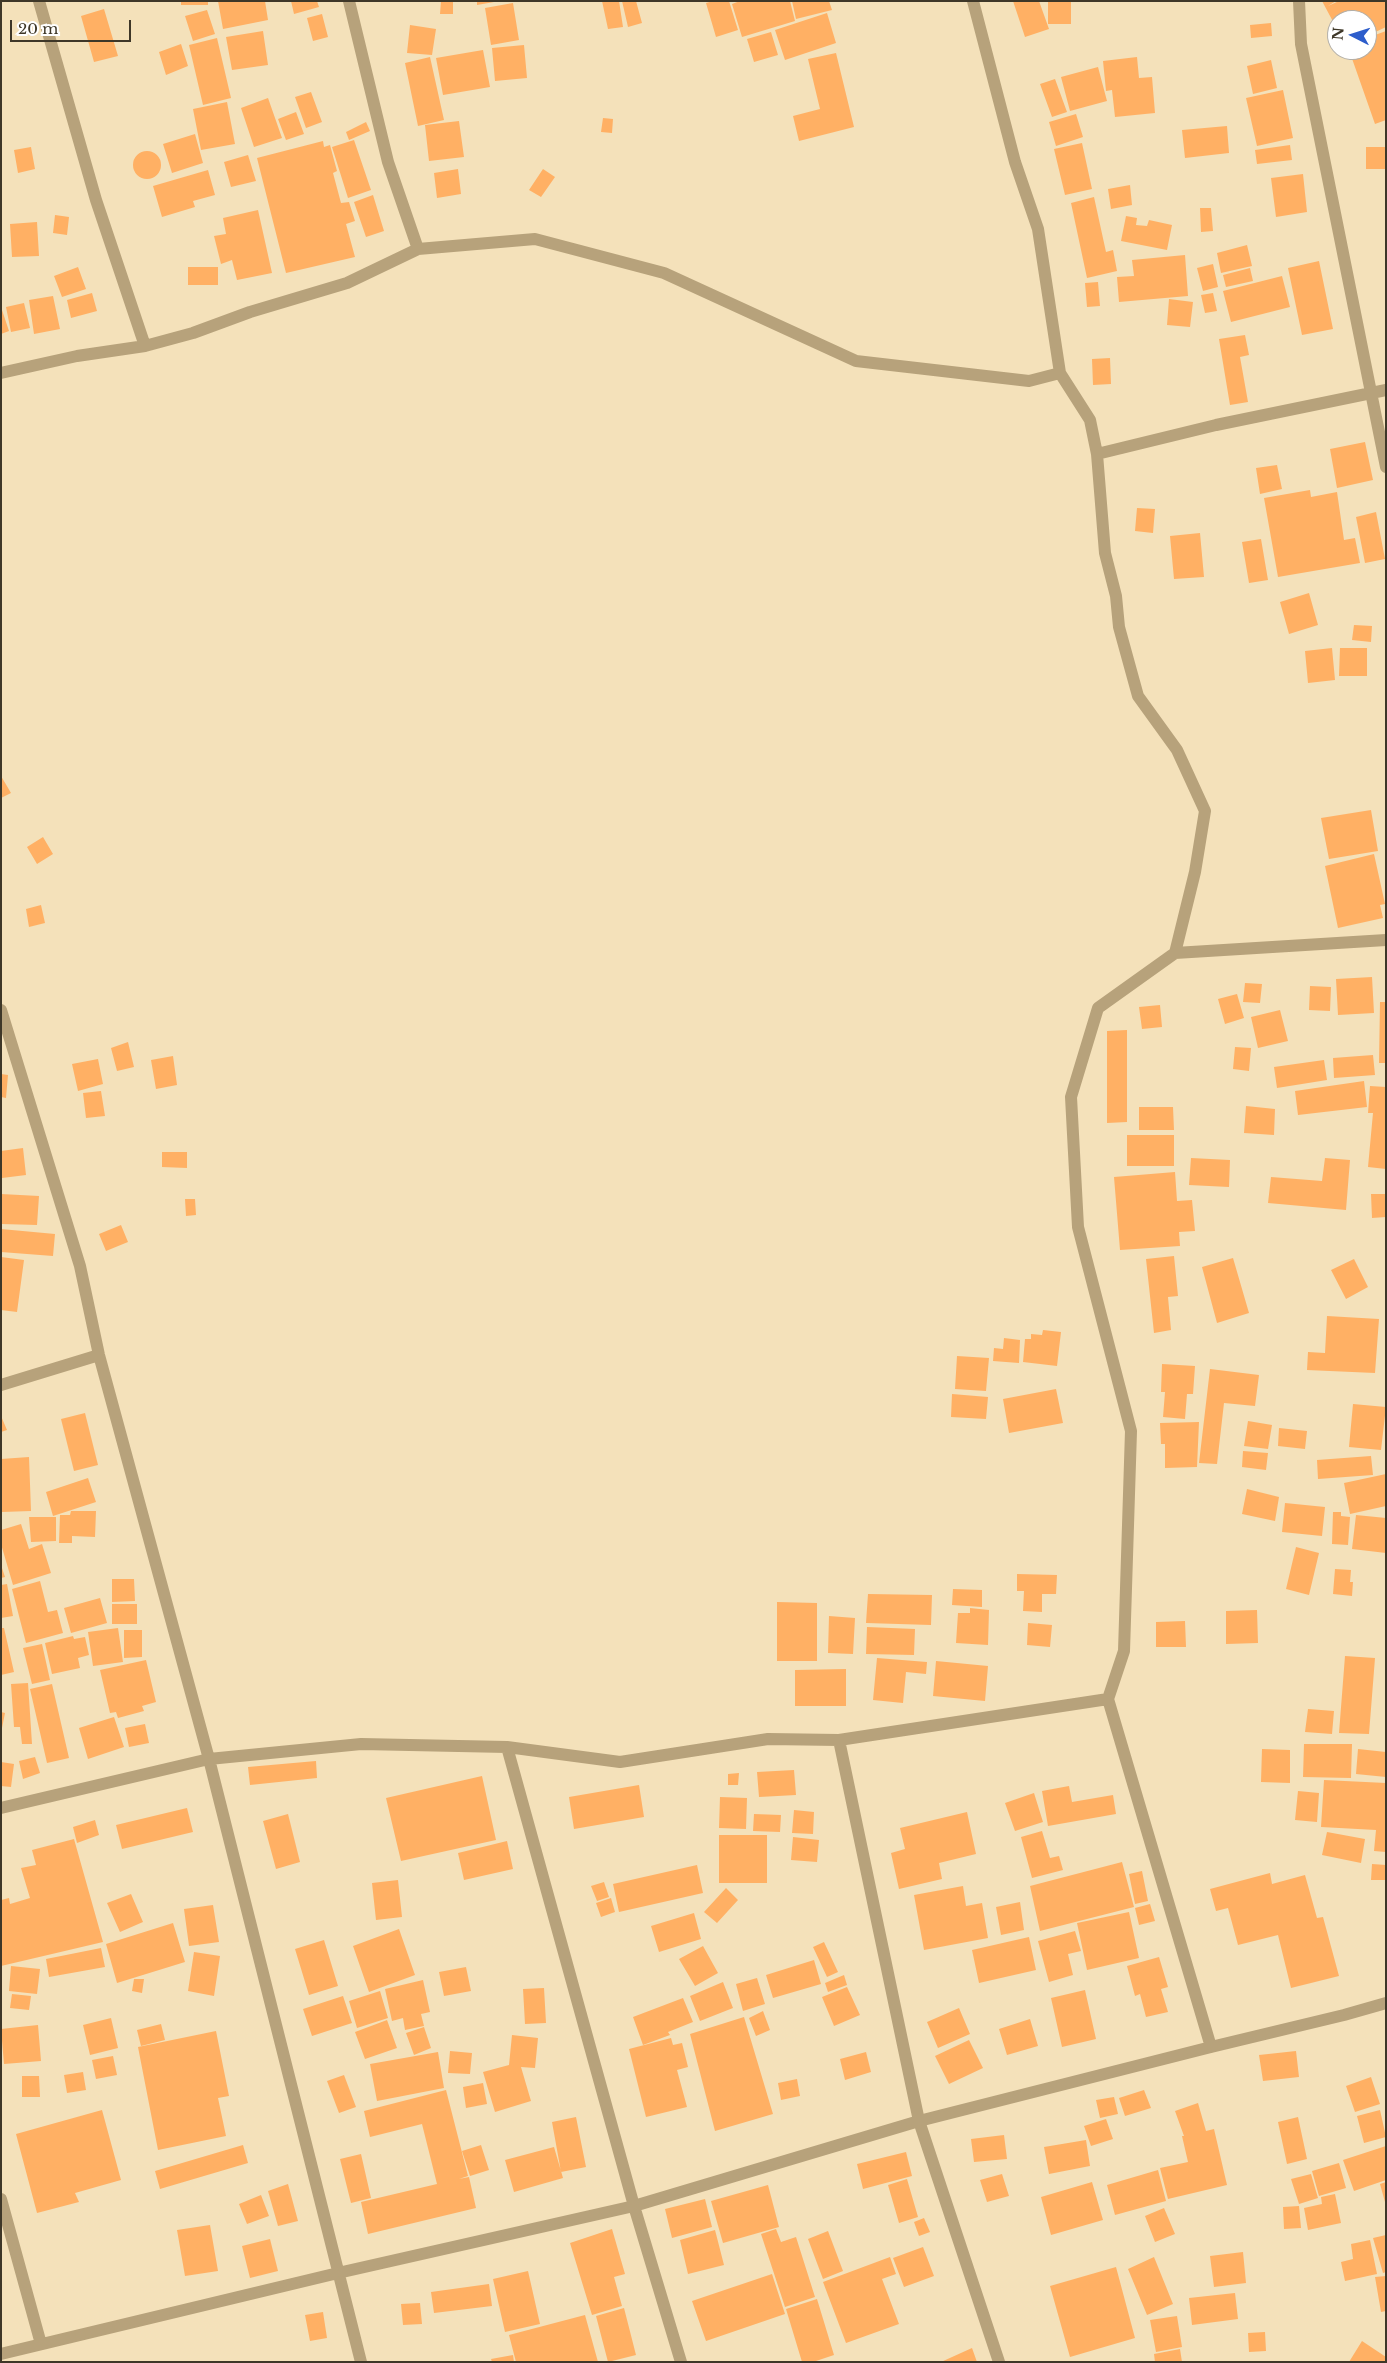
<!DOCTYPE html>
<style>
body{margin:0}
#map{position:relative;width:1387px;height:2363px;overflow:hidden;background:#f4e1ba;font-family:"Libre Baskerville",serif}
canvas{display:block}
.frame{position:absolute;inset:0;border:2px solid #3e3728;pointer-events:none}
.north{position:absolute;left:1327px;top:10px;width:50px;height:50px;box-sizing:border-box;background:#fff;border:1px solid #b2afa9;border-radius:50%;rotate:275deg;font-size:14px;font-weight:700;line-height:20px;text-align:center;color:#3e3728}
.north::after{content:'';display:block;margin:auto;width:18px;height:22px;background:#2d5dcb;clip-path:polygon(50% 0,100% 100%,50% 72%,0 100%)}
.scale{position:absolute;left:10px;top:20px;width:121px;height:22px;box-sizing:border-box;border:2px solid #3e3728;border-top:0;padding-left:6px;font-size:15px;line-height:18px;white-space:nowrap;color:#3e3728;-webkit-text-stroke:4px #fff;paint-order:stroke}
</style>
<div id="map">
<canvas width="1387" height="2363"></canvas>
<div class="frame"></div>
<div class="north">N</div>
<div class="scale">20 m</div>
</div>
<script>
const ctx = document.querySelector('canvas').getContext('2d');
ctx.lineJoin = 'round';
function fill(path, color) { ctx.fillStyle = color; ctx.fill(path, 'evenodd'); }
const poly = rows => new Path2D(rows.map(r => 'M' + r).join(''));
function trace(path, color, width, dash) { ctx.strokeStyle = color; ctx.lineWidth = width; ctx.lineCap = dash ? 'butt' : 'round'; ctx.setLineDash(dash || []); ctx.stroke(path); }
fill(poly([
 [181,1,208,1,208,5,181,5],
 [218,1,265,1,268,20,223,29],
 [291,1,317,1,319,7,294,14],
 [441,1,453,1,453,14,440,14],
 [477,1,494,1,494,2,477,5],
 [602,1,619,1,623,27,608,29],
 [622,1,636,1,642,23,628,27],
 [713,1,729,1,738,30,716,37,706,3],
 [740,1,790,1,795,21,742,37,732,4],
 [792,1,829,1,832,10,796,19],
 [1013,1,1039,1,1049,29,1025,37],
 [1048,1,1071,1,1071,24,1048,24],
 [1322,1,1336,1,1328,6,1339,1,1386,1,1386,27,1367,36,1367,20,1337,20,1337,29],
 [513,3,519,40,491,45,485,8],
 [104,9,118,56,94,62,81,16],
 [207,10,215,34,193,41,185,16],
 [827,13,836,43,785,60,775,30],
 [322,14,328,37,313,41,307,18],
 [1271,23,1272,36,1251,38,1250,25],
 [410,25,436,29,432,55,407,53],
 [263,31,268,65,232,70,226,37],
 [1386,31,1386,120,1375,124,1349,50,1367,50,1367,38],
 [771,32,778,55,754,62,747,39],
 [217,38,231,98,203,105,189,45],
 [181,44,188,66,166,75,159,52],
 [524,45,527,78,495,81,492,48],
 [483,50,490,87,443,95,436,58],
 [836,53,854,127,799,141,793,116,820,109,808,59],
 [430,57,444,120,418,126,405,63],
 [1137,57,1139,78,1152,77,1155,113,1115,117,1112,90,1106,91,1103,61],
 [1271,60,1277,88,1253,94,1247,66],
 [1098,67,1107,101,1070,111,1061,77],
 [1055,79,1067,112,1052,117,1040,84],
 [1283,90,1293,138,1257,146,1246,98],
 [311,92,322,122,306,128,295,97],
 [268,98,282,138,254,147,241,108],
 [227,102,235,144,201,150,193,109],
 [296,112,304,134,286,140,278,119],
 [1076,114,1083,137,1056,146,1049,122],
 [603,118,613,119,612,133,601,132],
 [459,121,464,157,429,161,425,125],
 [366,122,370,131,349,140,346,132],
 [1227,126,1229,153,1185,158,1182,130],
 [195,134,203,163,172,173,163,144],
 [354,140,371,190,348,198,332,147],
 [323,141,324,147,330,145,337,171,333,173,341,203,349,202,355,221,346,224,355,257,286,273,257,158],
 [1082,143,1092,189,1065,195,1054,149],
 [1290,145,1292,160,1257,164,1255,150],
 [31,147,35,169,18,173,14,150],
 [1366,147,1386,147,1386,169,1366,169],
 '133 165a14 14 0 1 1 28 0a14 14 0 1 1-28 0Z',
 [248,155,256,181,231,187,224,162],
 [458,169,461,194,437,198,434,173],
 [543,169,555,177,541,197,529,190],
 [208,170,215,195,193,201,195,207,162,217,153,186],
 [1303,174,1307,212,1276,217,1271,178],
 [1130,185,1132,205,1111,209,1108,189],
 [373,195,384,231,366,237,354,202],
 [1094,197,1106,252,1113,250,1117,271,1087,278,1071,203],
 [1200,208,1211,208,1213,231,1201,232],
 [258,210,272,273,237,280,232,260,221,264,214,236,226,234,223,218],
 [55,215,69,217,67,235,53,233],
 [1126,216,1137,218,1136,225,1147,226,1149,220,1172,225,1167,250,1121,241],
 [37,222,39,256,12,257,10,224],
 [1247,245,1252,266,1221,273,1217,253],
 [1185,255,1188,296,1119,302,1117,277,1134,276,1132,260],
 [1319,261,1333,329,1302,335,1288,268],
 [1213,264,1218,287,1203,291,1197,268],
 [78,267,86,289,62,297,54,276],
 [188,267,218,267,218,285,188,285],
 [1250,268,1253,281,1226,287,1223,275],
 [1282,276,1290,307,1231,322,1223,291],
 [1098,282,1100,306,1087,307,1085,283],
 [92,293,97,311,71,318,67,300],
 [1213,293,1217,311,1205,313,1201,295],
 [53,296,60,329,34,334,29,300],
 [1169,299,1193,302,1190,327,1167,325],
 [24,303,30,328,11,332,6,307],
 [1,307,9,331,1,334],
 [1245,335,1249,355,1240,357,1248,402,1230,405,1219,339],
 [1110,358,1111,384,1093,385,1092,359],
 [1365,442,1373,480,1337,488,1330,449],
 [1277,465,1282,489,1260,494,1256,468],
 [1310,490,1311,497,1337,492,1344,540,1355,538,1360,563,1278,577,1264,498],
 [1137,508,1155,509,1153,533,1135,531],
 [1376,512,1385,559,1365,563,1356,517],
 [1200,533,1204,577,1174,579,1170,536],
 [1261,539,1268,580,1249,583,1242,542],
 [1309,593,1318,625,1289,634,1280,602],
 [1354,625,1372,626,1371,642,1352,640],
 [1332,648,1335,680,1308,683,1305,651],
 [1340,648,1367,648,1367,676,1339,676],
 [1,776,11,793,1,798],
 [1371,810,1378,851,1329,859,1321,818],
 [43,837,53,854,37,864,27,847],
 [1374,854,1385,904,1380,905,1383,918,1338,928,1325,866],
 [41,905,45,923,29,927,26,909],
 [1372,977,1374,1013,1338,1015,1336,979],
 [1245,983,1262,984,1260,1003,1243,1002],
 [1310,986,1331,987,1330,1011,1309,1010],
 [1237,994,1244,1018,1225,1024,1218,999],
 [1380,1002,1386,1002,1386,1063,1379,1063],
 [1160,1005,1162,1027,1142,1029,1139,1007],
 [1280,1010,1288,1041,1258,1048,1251,1017],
 [1127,1030,1127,1122,1107,1123,1107,1031],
 [128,1042,134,1067,117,1071,111,1048],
 [1235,1047,1251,1048,1249,1071,1233,1069],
 [1373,1055,1375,1075,1334,1078,1333,1058],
 [173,1056,177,1085,156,1089,151,1060],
 [98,1059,103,1084,78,1091,72,1064],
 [1324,1060,1327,1080,1277,1088,1274,1067],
 [1,1074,8,1075,6,1098,1,1097],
 [1364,1081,1367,1107,1298,1115,1295,1091],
 [1370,1086,1386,1087,1386,1169,1368,1167,1373,1113,1368,1113],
 [101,1091,105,1116,86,1118,83,1093],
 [1246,1106,1275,1109,1274,1135,1244,1133],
 [1139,1107,1173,1107,1174,1130,1139,1130],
 [1127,1135,1174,1135,1174,1166,1127,1166],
 [23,1148,26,1175,2,1178,1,1151],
 [162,1152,187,1152,187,1168,162,1167],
 [1191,1158,1230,1160,1229,1187,1189,1185],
 [1325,1158,1350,1160,1346,1210,1268,1203,1271,1177,1322,1181],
 [1175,1172,1177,1201,1192,1200,1195,1231,1179,1232,1180,1246,1120,1250,1114,1177],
 [1,1194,39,1196,37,1225,1,1224],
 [1371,1194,1386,1194,1386,1217,1372,1218],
 [185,1199,195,1199,196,1215,186,1216],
 [121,1225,128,1242,106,1251,99,1234],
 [1,1229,55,1234,53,1256,1,1252],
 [1174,1256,1178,1296,1168,1297,1171,1330,1154,1333,1146,1259],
 [1,1257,24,1260,17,1312,1,1310],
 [1233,1258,1249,1313,1217,1323,1202,1267],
 [1354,1259,1368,1287,1346,1299,1331,1270],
 [1327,1316,1379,1319,1375,1373,1307,1370,1308,1352,1325,1353],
 [1043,1330,1061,1332,1057,1366,1023,1362,1025,1339,1031,1339,1031,1334,1042,1335],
 [1004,1338,1020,1340,1019,1363,993,1361,994,1348,1003,1349],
 [957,1356,989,1358,986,1391,955,1389],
 [1162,1364,1195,1366,1193,1394,1187,1394,1185,1419,1163,1417,1165,1392,1161,1392],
 [1210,1369,1259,1375,1255,1406,1224,1403,1217,1464,1199,1463],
 [1056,1389,1063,1423,1009,1433,1003,1399],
 [952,1394,988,1397,986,1419,951,1417],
 [1353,1404,1386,1407,1381,1450,1349,1447],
 [85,1413,98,1465,74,1471,61,1419],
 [1,1416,7,1430,1,1432],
 [1248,1421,1272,1425,1268,1449,1244,1446],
 [1199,1422,1197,1467,1165,1468,1165,1444,1161,1444,1160,1423],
 [1279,1428,1307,1431,1305,1449,1278,1446],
 [1243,1451,1268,1453,1266,1470,1242,1467],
 [1371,1456,1373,1475,1318,1479,1317,1460],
 [29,1457,31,1511,2,1512,1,1459],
 [1386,1474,1386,1506,1350,1514,1344,1483],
 [88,1478,96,1502,53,1516,46,1492],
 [1247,1489,1279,1497,1275,1521,1242,1514],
 [1285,1503,1325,1507,1322,1536,1282,1532],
 [71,1511,96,1511,95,1537,72,1536,72,1543,59,1543,60,1515,70,1515],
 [1333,1512,1341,1512,1341,1516,1350,1517,1348,1545,1332,1544],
 [1356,1515,1386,1518,1386,1553,1352,1549],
 [29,1517,56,1517,56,1541,31,1542],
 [21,1524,29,1549,42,1544,51,1573,13,1585,1,1544,1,1530],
 [1296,1547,1319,1553,1309,1595,1286,1589],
 [1,1565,5,1577,1,1578],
 [1335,1569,1351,1570,1350,1582,1353,1582,1352,1596,1333,1594],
 [1017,1574,1057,1575,1056,1594,1042,1594,1042,1612,1023,1611,1024,1591,1017,1591],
 [112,1579,134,1579,135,1601,112,1602],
 [40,1581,48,1612,57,1610,63,1633,26,1643,12,1589],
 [7,1584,13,1616,1,1618,1,1585],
 [953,1589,982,1590,982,1607,952,1605],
 [868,1594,932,1595,931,1625,866,1623],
 [100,1598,107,1623,71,1633,64,1608],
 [777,1602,817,1603,817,1661,777,1661],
 [112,1604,137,1604,137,1624,112,1624],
 [970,1608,989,1610,988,1645,956,1643,958,1613,970,1613],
 [1257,1610,1258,1643,1226,1644,1226,1611],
 [829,1616,855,1618,853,1654,828,1653],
 [1185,1621,1186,1647,1156,1647,1156,1622],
 [1028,1623,1052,1625,1050,1647,1027,1645],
 [867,1627,915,1629,914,1655,866,1654],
 [1,1628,4,1628,14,1672,1,1675],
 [118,1628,123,1662,93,1666,88,1632],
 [124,1630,142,1630,142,1657,124,1658],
 [73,1636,74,1639,85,1637,89,1655,78,1658,80,1668,52,1674,45,1643],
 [42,1644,50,1680,32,1684,23,1648],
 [1345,1656,1375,1658,1369,1734,1339,1733],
 [877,1658,927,1662,926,1674,906,1672,903,1703,873,1700],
 [146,1660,156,1702,142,1706,144,1711,118,1718,116,1712,110,1713,100,1670],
 [936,1661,988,1666,985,1701,933,1696],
 [846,1669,846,1706,795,1706,795,1670],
 [28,1683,32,1744,22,1744,20,1727,14,1727,11,1684],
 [52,1684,69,1758,47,1763,30,1689],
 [1308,1709,1334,1711,1332,1734,1305,1732],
 [1,1712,5,1713,2,1728,1,1728],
 [114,1717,124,1747,88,1759,79,1728],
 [145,1724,149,1743,129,1747,125,1728],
 [1304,1744,1352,1744,1351,1778,1303,1777],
 [1262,1749,1290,1750,1290,1783,1261,1782],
 [1358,1749,1386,1752,1386,1777,1356,1774],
 [35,1757,40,1773,23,1779,19,1761],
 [316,1761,317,1778,250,1785,248,1767],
 [1,1762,14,1764,11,1787,1,1786],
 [794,1770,796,1795,759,1797,757,1772],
 [739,1773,738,1785,728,1785,728,1774],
 [482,1776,496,1840,401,1861,386,1798],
 [1324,1780,1386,1783,1386,1852,1374,1851,1376,1830,1321,1827],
 [639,1785,644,1817,574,1829,569,1797],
 [1069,1786,1072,1802,1113,1795,1116,1814,1048,1826,1042,1791],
 [1298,1791,1319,1793,1317,1822,1295,1820],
 [1034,1793,1043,1822,1015,1831,1005,1803],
 [720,1797,747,1798,746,1829,719,1828],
 [187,1808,193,1832,122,1849,116,1825],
 [794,1810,814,1812,813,1834,792,1833],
 [967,1812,976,1854,939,1863,942,1879,899,1889,891,1853,905,1849,900,1828],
 [288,1814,300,1862,276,1869,263,1821],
 [754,1814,781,1815,780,1832,753,1831],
 [95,1820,99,1835,77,1843,73,1827],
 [1042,1831,1050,1858,1059,1856,1063,1870,1032,1878,1021,1837],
 [1327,1832,1365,1839,1361,1863,1322,1855],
 [719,1835,767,1835,767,1883,719,1883],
 [793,1837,819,1840,817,1862,791,1860],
 [74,1839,103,1942,1,1966,1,1900,9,1898,10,1904,30,1898,21,1868,36,1865,32,1850],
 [507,1841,513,1869,464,1880,458,1853],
 [1122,1862,1134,1907,1040,1931,1030,1886],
 [1372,1864,1386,1865,1386,1880,1371,1880],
 [697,1865,703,1893,619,1912,613,1884],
 [1142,1871,1148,1901,1135,1904,1129,1874],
 [1270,1873,1272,1884,1305,1875,1317,1918,1323,1917,1339,1976,1291,1988,1278,1935,1238,1945,1228,1908,1216,1911,1210,1889],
 [398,1880,402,1917,376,1920,372,1883],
 [604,1882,609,1897,597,1901,591,1886],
 [963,1886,966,1906,982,1903,988,1938,924,1950,914,1895],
 [726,1888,738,1900,717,1923,704,1912],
 [131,1894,143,1922,120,1932,107,1903],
 [611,1898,615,1912,601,1917,596,1903],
 [1020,1902,1024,1930,1001,1935,996,1907],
 [1150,1904,1155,1921,1139,1925,1135,1908],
 [213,1905,219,1942,189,1946,184,1909],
 [1129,1912,1139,1958,1087,1970,1077,1923],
 [694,1913,701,1939,659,1952,651,1926],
 [173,1923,185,1962,117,1983,106,1944],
 [399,1929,415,1975,369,1992,353,1946],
 [1075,1931,1081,1951,1068,1954,1073,1975,1049,1982,1038,1941],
 [1029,1937,1036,1970,979,1983,972,1950],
 [324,1940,338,1986,309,1995,295,1949],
 [824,1942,838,1972,827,1977,813,1947],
 [703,1946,718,1973,695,1986,679,1959],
 [101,1948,105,1967,49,1977,46,1959],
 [194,1952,220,1956,214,1996,188,1991],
 [1159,1957,1168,1987,1161,1989,1168,2012,1146,2017,1140,1994,1135,1996,1127,1966],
 [814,1960,821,1984,773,1998,766,1975],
 [11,1966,40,1969,37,1994,9,1991],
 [466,1967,471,1991,444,1996,439,1972],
 [844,1975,847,1985,828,1992,825,1983],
 [757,1978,765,2004,743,2011,736,1984],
 [134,1979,144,1979,142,1993,132,1991],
 [423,1980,430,2012,421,2014,424,2026,405,2030,403,2018,392,2021,385,1989],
 [723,1982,733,2008,700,2021,690,1996],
 [847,1987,860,2015,834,2026,822,1997],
 [544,1988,546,2023,525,2024,523,1989],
 [1085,1990,1096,2039,1062,2047,1051,1998],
 [380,1991,388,2018,357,2028,349,2001],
 [12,1994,31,1996,29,2010,10,2008],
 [343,1996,352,2023,312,2036,303,2009],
 [683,1998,693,2022,668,2032,670,2035,643,2045,633,2017],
 [959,2008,970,2034,938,2048,927,2022],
 [763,2011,770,2030,756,2036,749,2018],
 [744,2017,773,2114,715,2131,690,2034],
 [111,2018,118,2048,90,2055,83,2025],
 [1030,2019,1038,2046,1007,2055,999,2029],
 [387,2020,397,2048,365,2059,355,2032],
 [161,2024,165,2040,141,2046,137,2030],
 [38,2025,41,2061,4,2064,1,2029],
 [424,2027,431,2048,414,2055,406,2033],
 [216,2031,229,2096,218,2098,226,2136,158,2150,138,2047],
 [512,2035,538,2038,535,2068,521,2067,531,2101,495,2112,483,2072,509,2065],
 [671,2038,673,2045,682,2043,688,2067,677,2070,687,2107,646,2117,629,2049],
 [969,2040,983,2068,949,2084,935,2056],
 [450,2051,472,2053,470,2074,448,2073],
 [1296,2051,1299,2077,1263,2081,1259,2055],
 [438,2052,444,2088,377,2101,370,2064],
 [866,2052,871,2072,845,2080,840,2059],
 [113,2056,117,2075,96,2079,92,2060],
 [83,2072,86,2090,67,2093,64,2075],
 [344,2075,356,2107,339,2113,327,2081],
 [22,2076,39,2076,40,2097,22,2097],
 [1371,2077,1380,2104,1355,2112,1346,2086],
 [797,2079,800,2096,781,2100,778,2083],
 [483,2083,487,2104,466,2108,463,2087],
 [446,2090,468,2176,459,2179,469,2177,476,2208,368,2234,361,2202,437,2184,422,2124,370,2137,364,2111],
 [1144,2090,1151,2108,1125,2116,1119,2098],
 [1114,2097,1118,2114,1100,2118,1096,2100],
 [1198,2103,1206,2131,1214,2129,1227,2185,1168,2199,1160,2168,1188,2162,1182,2136,1184,2136,1175,2111],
 [102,2110,121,2180,75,2193,79,2202,37,2213,16,2134],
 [1380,2110,1386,2137,1364,2143,1357,2116],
 [576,2117,586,2167,561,2172,552,2122],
 [1298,2117,1307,2159,1287,2164,1278,2122],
 [1106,2119,1113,2139,1091,2146,1084,2126],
 [1004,2135,1007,2159,974,2162,971,2139],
 [1086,2140,1090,2166,1049,2174,1044,2147],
 [243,2145,248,2163,160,2189,155,2171],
 [481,2145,489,2170,470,2176,462,2151],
 [1386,2146,1386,2180,1354,2191,1343,2160],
 [554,2147,563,2178,514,2192,505,2160],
 [906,2152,912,2176,863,2189,857,2164],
 [361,2154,371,2198,351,2203,340,2159],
 [1339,2163,1346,2188,1319,2196,1312,2171],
 [1158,2170,1166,2201,1115,2215,1107,2185],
 [1002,2174,1009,2196,987,2202,980,2180],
 [1311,2174,1318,2198,1299,2204,1291,2179],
 [907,2179,918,2217,899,2223,888,2185],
 [1092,2182,1103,2220,1051,2235,1041,2197],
 [1386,2182,1386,2202,1385,2202,1380,2184],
 [288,2184,298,2221,278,2226,268,2191],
 [768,2185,779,2227,723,2243,711,2201],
 [1335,2194,1341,2223,1308,2230,1304,2208,1322,2204,1321,2197],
 [261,2195,269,2216,247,2224,239,2204],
 [705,2199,712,2227,672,2238,665,2209],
 [1299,2206,1301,2228,1284,2229,1283,2207],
 [1164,2208,1175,2234,1155,2242,1145,2216],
 [924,2218,930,2232,919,2236,914,2222],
 [210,2225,218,2271,185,2276,177,2230],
 [612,2229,625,2274,614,2277,622,2306,592,2315,570,2243],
 [776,2229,781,2242,796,2237,815,2297,785,2307,761,2234],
 [715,2230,724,2265,688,2274,680,2240],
 [828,2231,843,2271,823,2279,808,2239],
 [1386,2235,1386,2272,1383,2273,1373,2238],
 [270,2239,278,2271,250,2278,242,2246],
 [1370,2240,1377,2274,1345,2281,1341,2262,1353,2259,1351,2244],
 [923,2247,934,2276,904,2287,893,2258],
 [1243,2252,1246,2283,1214,2287,1210,2256],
 [890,2257,896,2274,882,2279,899,2324,846,2343,823,2282],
 [1154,2257,1173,2304,1147,2315,1128,2269],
 [1116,2267,1135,2338,1070,2357,1050,2286],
 [528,2271,540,2324,505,2332,493,2279],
 [772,2274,785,2314,706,2341,692,2301],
 [1386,2276,1386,2311,1381,2312,1375,2277],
 [489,2284,492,2306,434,2313,431,2292],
 [1235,2293,1238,2319,1192,2325,1189,2298],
 [817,2299,834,2355,813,2362,802,2362,786,2309],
 [420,2303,422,2324,403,2325,401,2304],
 [624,2308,636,2355,608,2362,596,2316],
 [323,2312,327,2338,310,2341,305,2315],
 [585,2315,598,2362,516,2362,509,2335],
 [1177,2316,1182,2347,1156,2352,1150,2320],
 [1265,2332,1266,2351,1249,2352,1248,2333],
 [1362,2341,1386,2357,1386,2362,1349,2362],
 [972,2348,977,2362,941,2362],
 [1180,2349,1182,2362,1155,2362,1154,2354],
 [513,2355,514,2362,492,2362,491,2359]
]), '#ffb064');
trace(poly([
 [39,1,96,200,145,346],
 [349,1,388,162,418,249],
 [973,1,1015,162,1038,229,1060,373,1090,420,1097,454,1105,553,1116,596,1119,627,1138,696,1177,750,1205,811,1195,872,1175,953,1098,1008,1071,1097,1078,1227,1131,1431,1124,1651,1108,1699,1211,2047],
 [1299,1,1301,44,1386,467],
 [1,373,77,356,145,346,193,333,250,312,347,283,418,249,535,239,664,273,856,361,1029,381,1060,373],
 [1097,454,1216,425,1386,390],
 [1175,953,1386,940],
 [1,1010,80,1266,99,1355,209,1759,361,2362],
 [1,1385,99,1355],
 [839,1740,919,2121,999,2362],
 [507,1747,634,2206,681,2362],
 [1,1808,209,1759,361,1744,507,1747,620,1762,768,1739,839,1740,1108,1699],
 [1,2199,41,2344],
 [1,2354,338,2273,634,2206,919,2121,1211,2047,1344,2015,1386,2003]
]), '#b7a27b', 12);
</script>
